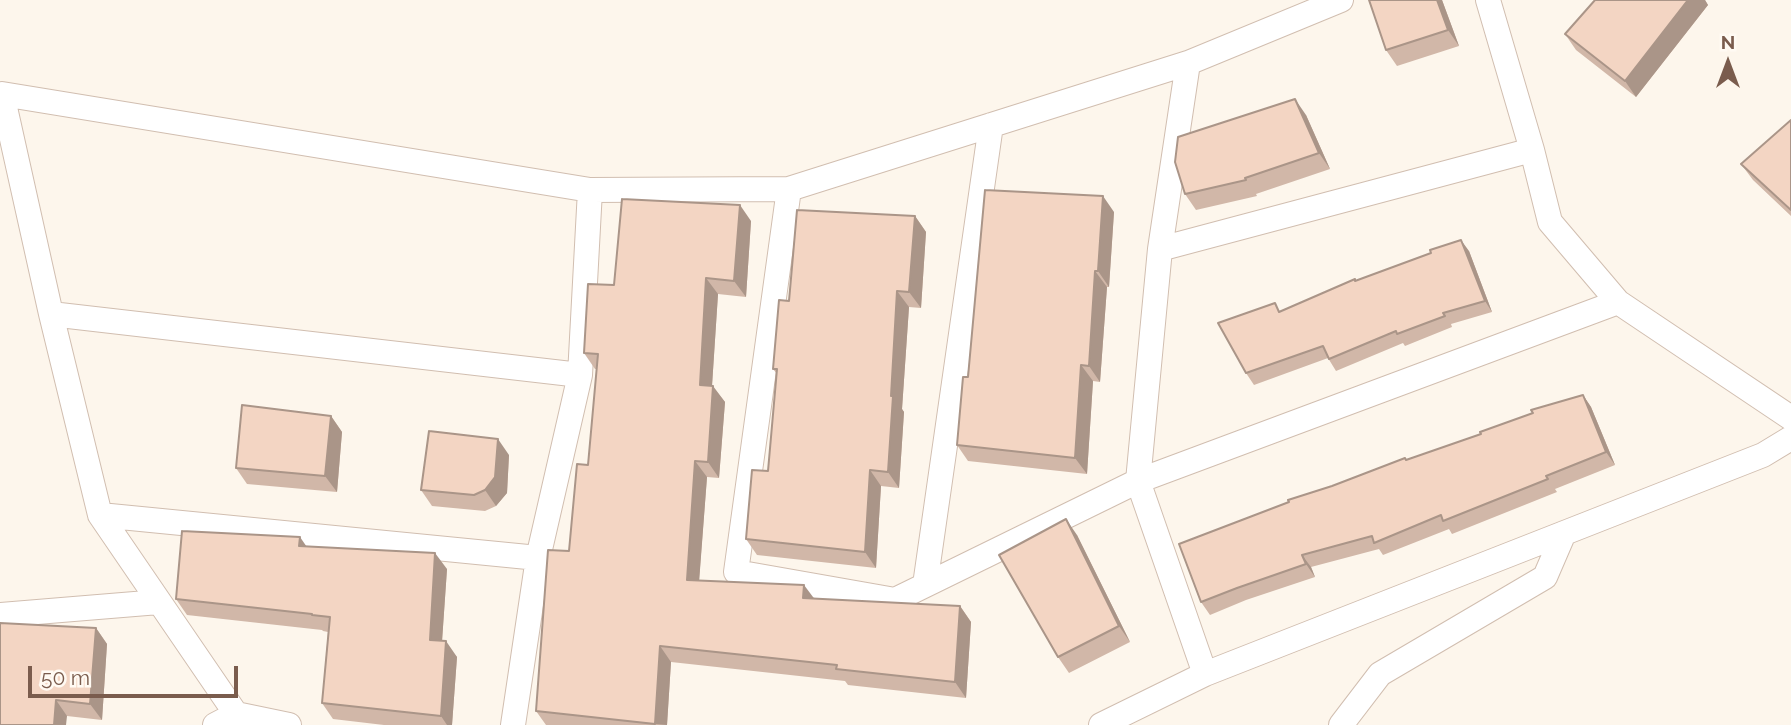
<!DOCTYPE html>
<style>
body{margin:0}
#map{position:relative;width:1791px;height:725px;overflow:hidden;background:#fdf6ec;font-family:Raleway,sans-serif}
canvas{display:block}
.north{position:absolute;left:1693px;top:28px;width:70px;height:70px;-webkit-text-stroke:5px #fffaf3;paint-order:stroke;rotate:0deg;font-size:19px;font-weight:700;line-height:28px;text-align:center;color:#7a5c4d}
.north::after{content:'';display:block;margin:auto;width:24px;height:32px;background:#7a5c4d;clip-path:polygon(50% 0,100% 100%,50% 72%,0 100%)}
.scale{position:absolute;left:28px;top:666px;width:210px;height:32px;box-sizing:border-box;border:4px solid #7a5c4d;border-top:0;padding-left:9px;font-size:21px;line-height:24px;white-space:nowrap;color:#7a5c4d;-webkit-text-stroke:5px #fffaf3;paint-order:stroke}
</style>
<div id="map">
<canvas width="1791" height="725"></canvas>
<div class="north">N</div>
<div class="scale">50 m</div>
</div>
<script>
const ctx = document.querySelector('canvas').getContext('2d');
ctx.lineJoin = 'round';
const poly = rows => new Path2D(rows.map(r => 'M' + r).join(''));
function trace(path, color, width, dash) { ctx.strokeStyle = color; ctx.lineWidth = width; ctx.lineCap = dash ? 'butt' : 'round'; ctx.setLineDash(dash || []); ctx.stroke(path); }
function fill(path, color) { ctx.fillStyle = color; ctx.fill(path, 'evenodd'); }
const street = poly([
 [1341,0,1188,63,789,189,736,572,895,600,1138,481,1160,249,1532,150,1550,222,1618,302,1791,418],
 [1488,0,1532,150],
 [1160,249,1188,63],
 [51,314,2,94,590,190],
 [100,515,538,558],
 [925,585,991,125],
 [0,615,159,602],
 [1205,674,1138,481,1618,302],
 [236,714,100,515,51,314,580,375],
 [215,725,236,714,289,725],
 [513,725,538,558,580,375,590,190,789,189],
 [1101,725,1205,674,1763,455,1791,438],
 [1341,725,1380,674,1545,577,1564,533]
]);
trace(street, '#d1beb0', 26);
trace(street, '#fff', 24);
fill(poly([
 [1369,0,1442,0,1459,46,1397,66,1386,50],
 [1595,0,1705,0,1708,5,1636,97,1576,50,1565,34],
 [1306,115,1330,169,1256,194,1257,196,1196,210,1185,194],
 [1791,120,1791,216,1753,180,1741,164],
 [1114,212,1109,287,1107,287,1100,382,1093,381,1087,474,968,461,957,445,968,377],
 [915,216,926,232,921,308,909,307,902,409,904,412,899,488,881,486,876,568,757,555,746,539,768,471,777,374,773,369,789,301],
 [751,221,746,297,718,294,712,386,725,402,719,478,707,477,699,580,814,599,960,606,971,622,966,698,848,685,845,681,671,662,667,725,546,725,536,711,588,465,597,369,595,369,584,353,614,285],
 [1469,251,1492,312,1451,324,1452,327,1405,346,1403,343,1336,371,1328,358,1254,385,1246,373,1280,311,1356,280],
 [1583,395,1591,407,1615,465,1555,489,1557,492,1452,534,1449,529,1383,555,1379,549,1311,567,1315,577,1246,600,1210,615,1201,602,1332,486,1481,434],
 [331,416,342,432,337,492,247,484,236,468],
 [509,455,507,493,496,506,485,511,432,506,421,490],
 [1077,535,1130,642,1069,673,1058,657],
 [307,546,447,569,442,641,457,657,452,725,384,725,333,719,322,703,328,632,323,631,322,630,187,615,176,599],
 [96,628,107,644,102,720,67,716,0,725]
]), '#d1b7a8');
fill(poly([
 [1437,0,1442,0,1459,46,1448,30],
 [1688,0,1705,0,1708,5,1636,97,1625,81],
 [1295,99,1306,115,1330,169,1319,153],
 [1103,196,1114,212,1109,287,1098,271],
 [740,205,751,221,746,297,734,281],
 [915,216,926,232,921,308,909,292],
 [1461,240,1469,251,1492,312,1485,301],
 [1095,271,1107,287,1100,382,1089,366],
 [706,278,718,294,711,401,700,385],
 [897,291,909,307,902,409,904,412,899,488,888,472,891,396],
 [1081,365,1093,381,1087,474,1075,458],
 [713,386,725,402,719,478,708,462],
 [1583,395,1591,407,1615,465,1606,452],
 [331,416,342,432,337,492,325,476],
 [498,439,509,455,507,493,496,506,485,490],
 [695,461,707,477,698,596,687,580],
 [870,470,881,486,876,568,865,552],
 [1066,519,1077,535,1130,642,1119,626],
 [300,537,311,553,299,546],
 [435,553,447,569,441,656,430,640],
 [1302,555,1311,567,1315,577,1306,564],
 [804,585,816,601,803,598],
 [960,606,971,622,966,698,955,682],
 [96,628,107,644,102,720,90,704],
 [446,641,457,657,452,725,447,725,441,716],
 [660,646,671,662,667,725,655,724],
 [56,700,67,716,66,725,54,725]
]), '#aa9588');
const building = poly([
 [1369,0,1437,0,1448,30,1386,50,1369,0],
 [1595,0,1688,0,1625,81,1565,34,1595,0],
 [1295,99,1319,153,1245,178,1246,180,1185,194,1175,162,1178,137,1295,99],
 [1791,120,1791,210,1741,164,1791,120],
 [985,190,1103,196,1098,271,1095,271,1089,366,1081,365,1075,458,957,445,963,377,968,377,985,190],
 [622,199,740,205,734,281,706,278,700,385,713,386,708,462,695,461,687,580,804,585,803,598,960,606,955,682,836,669,837,665,660,646,655,724,536,711,548,550,569,551,577,464,588,465,598,354,584,353,588,284,614,285,622,199],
 [797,210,915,216,909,292,897,291,891,396,893,396,888,472,870,470,865,552,746,539,752,470,768,471,777,369,773,369,779,300,789,301,797,210],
 [1461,240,1485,301,1443,313,1445,316,1397,334,1396,331,1329,359,1323,346,1246,373,1218,323,1275,303,1279,312,1355,279,1355,281,1431,253,1430,250,1461,240],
 [1583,395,1606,452,1546,476,1548,479,1443,521,1441,515,1374,543,1372,536,1302,555,1306,564,1237,588,1201,602,1179,544,1289,502,1288,500,1332,486,1405,458,1406,460,1481,434,1480,432,1533,413,1531,410,1583,395],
 [242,405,331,416,325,476,236,468,242,405],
 [429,431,498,439,495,477,485,490,474,495,421,490,429,431],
 [1066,519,1119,626,1058,657,999,555,1066,519],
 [182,531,300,537,299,546,435,553,430,640,446,641,441,716,322,703,330,617,312,615,312,614,176,599,182,531],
 [0,623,96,628,90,704,56,700,54,725,0,725,0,623]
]);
fill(building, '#f3d5c3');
trace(building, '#aa9588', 2);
</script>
